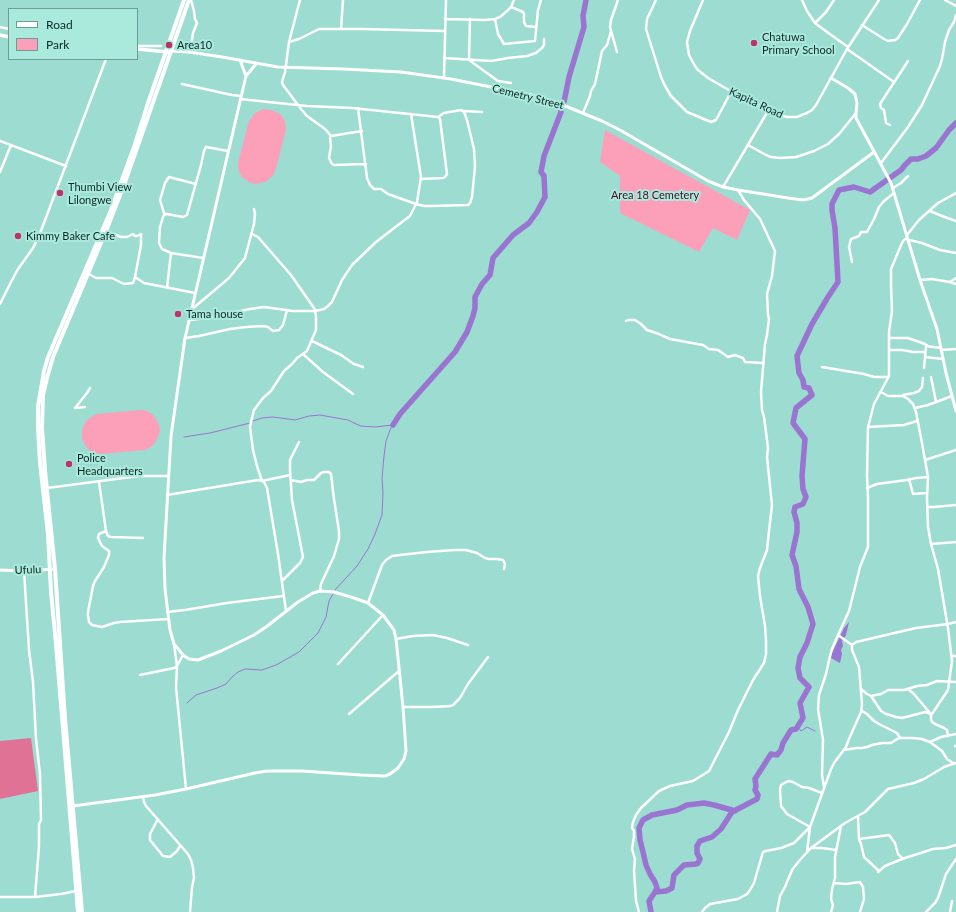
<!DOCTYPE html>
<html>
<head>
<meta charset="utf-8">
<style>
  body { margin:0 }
  #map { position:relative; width:956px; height:912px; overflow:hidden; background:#9ddcd0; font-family:Lato,sans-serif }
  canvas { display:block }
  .legend { position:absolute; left:8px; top:8px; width:130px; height:52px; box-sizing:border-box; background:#aaeadd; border:1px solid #6c9c93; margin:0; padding:5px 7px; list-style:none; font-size:12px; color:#0e2824 }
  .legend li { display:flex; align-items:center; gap:8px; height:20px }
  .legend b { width:20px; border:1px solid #6c9c93 }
</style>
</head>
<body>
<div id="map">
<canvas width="956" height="912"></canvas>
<ul class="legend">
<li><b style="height:5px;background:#fff"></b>Road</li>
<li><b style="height:11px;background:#fca0ba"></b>Park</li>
</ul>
</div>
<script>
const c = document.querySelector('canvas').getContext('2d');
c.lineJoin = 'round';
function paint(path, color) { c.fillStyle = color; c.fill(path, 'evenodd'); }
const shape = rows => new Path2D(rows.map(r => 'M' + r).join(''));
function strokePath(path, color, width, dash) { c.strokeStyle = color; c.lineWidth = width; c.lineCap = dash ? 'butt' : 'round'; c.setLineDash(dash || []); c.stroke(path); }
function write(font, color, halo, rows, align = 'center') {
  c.font = font + ' Lato,sans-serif'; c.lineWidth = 4; c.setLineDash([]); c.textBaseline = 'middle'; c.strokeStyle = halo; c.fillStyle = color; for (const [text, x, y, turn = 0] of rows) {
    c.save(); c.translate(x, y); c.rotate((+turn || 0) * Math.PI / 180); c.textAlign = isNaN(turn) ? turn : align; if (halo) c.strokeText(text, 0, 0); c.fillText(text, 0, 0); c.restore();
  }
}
paint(shape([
  [263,109,272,110,280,114,285,121,286,130,276,169,273,175,267,181,261,183,255,184,249,182,242,177,238,169,238,163,249,121,255,113],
  [605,130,750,210,737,240,713,228,699,252,620,213,620,176,600,162],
  [141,410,147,411,152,414,156,419,159,425,160,431,158,437,155,443,151,447,145,450,101,454,95,453,89,450,85,445,82,439,82,433,83,427,86,421,91,417,97,414]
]), '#fca0ba');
paint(shape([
  [31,738,38,791,0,799,0,741]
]), '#e07295');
paint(shape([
  [849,622,846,635,842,641,843,646,841,650,842,654,840,663,831,658,832,653,844,628]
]), '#9a74d1');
strokePath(shape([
  [253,421,262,418,273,417,295,420,309,416,320,415,348,420,354,423,361,426,375,427,393,425],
  [184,437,210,433,250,423],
  [335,590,357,566,368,549,375,534,382,515,383,493,382,478,384,456,386,441,392,425],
  [187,703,196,695,217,688,226,684,233,676,238,672,245,669,262,670,276,665,299,652,318,633,326,617,329,601,333,594],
  [798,727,801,731,807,727,815,731]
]), '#9a74d1', 1);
strokePath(shape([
  [564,102,569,77,584,27,583,16,586,0],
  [393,425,400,414,455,352,467,332,473,316,475,308,475,297,482,284,490,275,493,258,513,235,529,223,537,212,545,197,544,176,541,172,544,156,561,112,561,108],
  [655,892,657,888,655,882,650,874,646,865,643,852,640,840,639,828,643,820,652,815,677,810,687,805,704,803,714,805,735,811],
  [651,912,649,901,655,892,666,891,672,888,674,875,684,865,696,864,698,863,700,859,697,853,697,846,700,841,712,837,721,829,732,812,757,799,758,795,755,790,756,786,755,779,771,754,777,755,781,750,783,743,791,730,796,729,803,718,800,703,809,687,800,678,798,668,800,657,807,643,813,624,808,607,799,589,796,566,792,555,797,532,797,523,794,512,795,507,803,504,806,497,803,489,802,476,805,439,793,423,796,408,807,399,812,395,809,388,804,387,803,380,799,373,797,356,812,324,828,297,838,282,835,228,832,210,832,204,839,190,854,187,870,192,901,170,905,165,911,159,918,159,926,156,936,148,949,130,956,123]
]), '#9a74d1', 5.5);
strokePath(shape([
  [300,0,289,42,285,72,282,82,283,85,301,109,307,116,325,129,331,136,362,131],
  [656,0,647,19,646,29,661,77,664,84,671,96,687,112,711,122,716,120,731,92],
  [703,0,690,31,687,42,689,55,695,66,698,70,708,78,734,93,779,115,787,117,797,117,807,113,812,110,816,105,847,49,879,0],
  [802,0,807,11,815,23,827,32,848,47],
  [945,0,956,6],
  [511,7,523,12,524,14,524,22,526,26,536,27],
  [445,19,485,20,495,19,500,17,507,11,511,7,514,0],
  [470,19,469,60,498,81,511,83],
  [495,19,498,34,504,44,535,41,538,10,541,0],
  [815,23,826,12,834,0],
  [862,25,884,39,888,41,895,40,898,38,907,24,920,0],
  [0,27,9,29],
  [341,29,343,0],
  [289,42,299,39,319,29,361,29,445,31],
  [137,46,161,46],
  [847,49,894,82],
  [189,52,191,46,193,33,197,23,195,19,194,11,191,0],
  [617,52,610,27,611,20,618,0],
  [444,58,491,61,508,58,527,56,536,53,542,48,544,45,544,39],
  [444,78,446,0],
  [182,84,232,95,241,96],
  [240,99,307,106,352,108,438,117,440,119,447,174,445,177,443,178,421,179],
  [358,108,367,178,370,185,374,189,381,189,388,194,416,204,424,206,431,206,468,205,470,203,472,197,475,167,474,149,467,120,464,112,461,110,444,113,438,117],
  [463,111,482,112],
  [583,113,590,96,591,91,595,84,602,51,607,45,611,31],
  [890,125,886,123,884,110,881,108,880,104,908,61],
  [331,136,330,138,331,146,329,158,332,164,334,165,366,164],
  [0,141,66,166],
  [748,145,766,155,771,157,780,158,796,157,814,151,828,144,839,134,856,113],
  [881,163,908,127,922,105,940,66,942,59,945,42,949,30,954,22,956,15],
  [0,172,11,145],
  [723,187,768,111],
  [893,188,901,183,908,176],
  [930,211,942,216,956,221],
  [166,214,164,213,160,200,165,183,169,177,196,184],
  [106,231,121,237,127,237,133,234,135,236,137,236,141,234,141,245,135,277,144,283,195,293],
  [252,234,258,237,291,275,316,311],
  [907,235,919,220,938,203,956,193],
  [909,240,922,243,940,250,956,253],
  [203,258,171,253,162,249,159,243,160,227,163,217,164,215,167,214,183,217,187,215,201,165,204,151,206,147,228,151],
  [852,262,849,247,851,239,859,236,861,232,867,232,874,219,879,207,884,201,894,193],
  [89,274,96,278,112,278,124,284,133,283,135,277],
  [920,280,932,279,950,282,956,278],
  [950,282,956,284],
  [167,288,171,253],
  [0,304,11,282,18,269,33,248,39,236,106,59],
  [191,310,229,278,245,258,254,224,255,214,254,209],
  [189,320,208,318,250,309,264,307,293,311,315,311,324,309,328,306,332,302,342,280,352,265,376,242,402,222,410,216,417,202,421,177,411,114],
  [626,321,628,320,635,320,641,324,647,330,659,334,663,336,670,339,703,345,709,349,718,350,728,357,735,355,743,358,745,362,763,363],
  [185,338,199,336,230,329,246,327,263,326,268,327,273,331,279,330,283,325,287,310],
  [889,338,908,338,925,344,928,346],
  [312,341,341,355,354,364,363,367],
  [889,350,902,350,913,352,925,352],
  [942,350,956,349],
  [303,354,323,372,353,394],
  [925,357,943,359],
  [822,367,864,374,874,377,888,377],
  [924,368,926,346,941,348],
  [931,377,936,402],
  [881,392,888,396,903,396,908,399,913,404,916,412,922,443,928,477,927,498,928,527,931,544,938,569,948,628,952,661,948,690,934,711,931,715,931,719,932,722,935,724,944,728,947,730,948,736],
  [903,395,914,393,919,391,922,387,923,378],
  [85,407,75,408,87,393,90,388],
  [915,408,928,405,952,396],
  [868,427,904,425,917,421],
  [925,460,956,450],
  [290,475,262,481,257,466,253,450,250,427,251,422,254,410,263,398,271,391,284,371,292,364,297,358,307,351,316,330,316,316,315,311],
  [909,479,913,494,927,493],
  [291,480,301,482,307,480,314,480,321,473,324,472,329,472,331,474,334,499,339,531,339,539,334,556,321,584,320,591],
  [99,482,106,531,108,536,111,537,143,538],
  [47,488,139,476,168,476],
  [867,488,877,484,907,480,916,478,928,477],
  [167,495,258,480,262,481,264,482,267,488,278,554,286,611],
  [928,507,934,507,956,505],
  [106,531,99,534,98,538,102,546,109,551,109,555,104,567,95,581,93,586,88,612,88,616,89,622,92,625,102,627,114,623,120,622,168,619],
  [931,544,956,542],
  [24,571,29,650,33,682,36,739,40,774,41,820,39,824,39,846,35,897],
  [282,581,300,563,303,557,292,500,290,470,290,460,299,442],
  [368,603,382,565,386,560,392,556,400,555,427,552,454,550,466,550,477,553,485,558,489,559,497,559,503,560,505,564,504,569],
  [167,612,185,610,227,603,283,596],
  [838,635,852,645],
  [396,639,413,636,433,635,447,638,468,645],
  [174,644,177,666,176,687,186,789],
  [952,656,956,656],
  [338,664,383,615],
  [140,675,174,668,177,666,183,655],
  [861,689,867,694,871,696,881,694,888,690,904,690,917,686,927,685,937,681,956,682],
  [908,689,914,694,930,713],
  [871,696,881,711,886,714,896,717,902,718,925,712,929,713,931,715],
  [403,707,433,707,451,706,453,705,460,698,468,684,488,657],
  [862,711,867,714,874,721,879,724,897,733,900,738],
  [349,714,399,671],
  [930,742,941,737,956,734],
  [955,746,956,746],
  [844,750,856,748,862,748,867,747,872,745,882,743,891,743,897,739,900,738,913,738,922,739,930,742,942,751,947,759,953,763],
  [824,787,822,775,823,740,818,709,819,695,826,674,830,656,832,649,838,635,849,611,860,567,868,547,868,497,867,476,868,427,874,404,889,376,889,332,892,311,891,286,891,269,902,243,904,240,907,238],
  [143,797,144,802,146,806,188,854,191,860,193,868,194,878,192,887,190,912],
  [858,816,859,839,861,844,864,857,879,871],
  [158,819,150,834,150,840,163,856,170,857,177,851,180,846],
  [859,839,889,835,895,843,898,854,902,858],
  [811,848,822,848,836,850],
  [807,852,810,827,831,769,834,763,846,747,849,739,861,712,862,704,859,667,852,650,852,645,856,642,916,628,948,624,956,622],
  [878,872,885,866,902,859,933,849,946,848,956,845],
  [834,883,846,884,860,882,863,887,864,899,860,912],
  [0,897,35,897,61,894,76,891],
  [639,912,636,901,634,871,635,859,632,849,634,837,634,831,632,828,633,822,636,815,641,808,659,791,670,786,693,781,709,771,729,732,738,710,753,680,764,663,766,654,766,640,765,626,760,596,758,576,760,568,767,550,769,531,772,505,767,457,768,448,764,417,762,410,761,392,765,344,767,335,769,319,768,315,767,294,772,276,775,251,760,219,744,200,738,190],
  [702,912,705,908,710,904,738,899,747,894,750,890,754,883,763,852,766,851,781,848,794,843,810,827,787,814,781,806,780,790,781,785,786,782,789,781,793,782,802,787,809,788,822,793],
  [777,912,780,896,785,887,792,870,799,861,811,848,845,823,865,812,888,789,914,783,924,779,944,767,956,763],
  [831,912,833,905,831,899,832,889,835,878,835,857,841,826],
  [926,912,935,903,938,898,946,874,956,859],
  [950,912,952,901]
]), '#fff', 2.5);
strokePath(shape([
  [171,51,189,52,222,57,278,67,343,69,401,72,451,79,531,95,558,103,602,121,620,130,708,181,723,187,738,190,788,198,803,200,812,198,874,152],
  [240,60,246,76],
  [831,78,848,88,855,94,857,103,856,113,856,118,891,183,920,280,937,329,946,373,956,411],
  [0,570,24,571,55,569],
  [73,806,155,795,186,789,255,773,267,771,302,771,361,775,385,776,390,774,398,768,404,759,406,751,403,707,397,648,396,639,394,630,383,615,368,603,354,598,334,592,320,591,313,593,298,602,266,627,254,635,221,651,198,660,189,659,183,655,174,644,170,630,165,589,164,558,171,436,185,338,246,76,256,64]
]), '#fff', 3);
strokePath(shape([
  [0,35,9,37],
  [137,49,168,52]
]), '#fff', 3.5);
strokePath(shape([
  [78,912,74,862,56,644,51,592,48,534,40,463,38,428,38,406,44,371,48,357,111,210,134,147,148,103,184,0],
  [82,912,65,719,55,569,45,471,42,427,43,395,47,378,53,357,106,231,124,185,189,0]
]), '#fff', 4);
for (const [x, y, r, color] of [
  [754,43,4,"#bd3269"],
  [169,45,4,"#bd3269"],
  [60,193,4,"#bd3269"],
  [18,236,4,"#bd3269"],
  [178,314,4,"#bd3269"],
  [69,464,4,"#bd3269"]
]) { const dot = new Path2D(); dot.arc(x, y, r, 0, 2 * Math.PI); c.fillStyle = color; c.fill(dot); strokePath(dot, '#aaeadd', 1.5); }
write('11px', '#0e2824', '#aaeadd', [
  ["Chatuwa",762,37],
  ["Primary School",762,50],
  ["Area10",177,45],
  ["Thumbi View",68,187],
  ["Lilongwe",68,200],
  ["Kimmy Baker Cafe",26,236],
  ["Tama house",186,314],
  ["Police",77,458],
  ["Headquarters",77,471]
], 'left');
write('11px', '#0e2824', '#aaeadd', [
  ["Cemetry Street",528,97,14],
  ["Kapita Road",756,103,25],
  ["Ufulu",28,570,-2]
]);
write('11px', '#4e0826', '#aaeadd', [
  ["Area 18 Cemetery",655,195]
]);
</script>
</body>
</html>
